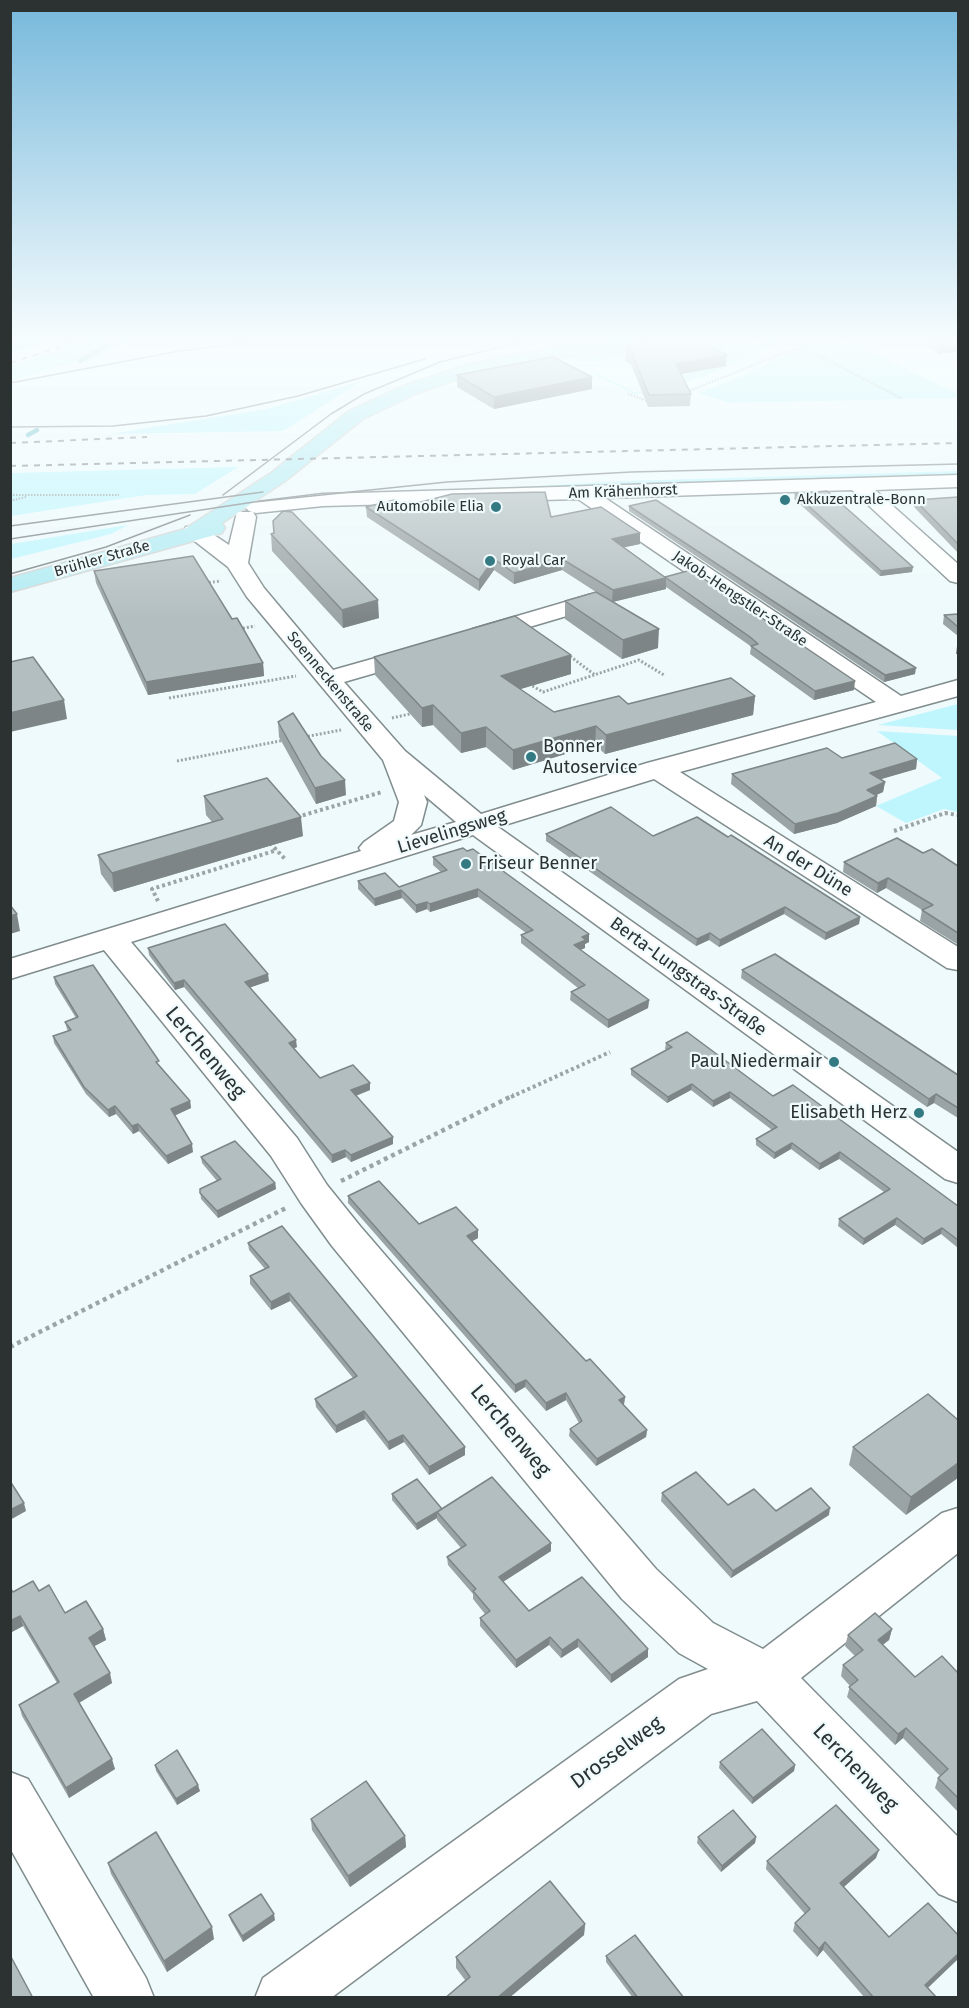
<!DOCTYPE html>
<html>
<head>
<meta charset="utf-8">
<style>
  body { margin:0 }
  #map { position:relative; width:969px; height:2008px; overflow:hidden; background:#eefafc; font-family:"Fira Sans",sans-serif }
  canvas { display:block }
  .frame { position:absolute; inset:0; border:12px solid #2c3131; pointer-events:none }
</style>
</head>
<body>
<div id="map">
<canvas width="969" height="2008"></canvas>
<div class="frame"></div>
</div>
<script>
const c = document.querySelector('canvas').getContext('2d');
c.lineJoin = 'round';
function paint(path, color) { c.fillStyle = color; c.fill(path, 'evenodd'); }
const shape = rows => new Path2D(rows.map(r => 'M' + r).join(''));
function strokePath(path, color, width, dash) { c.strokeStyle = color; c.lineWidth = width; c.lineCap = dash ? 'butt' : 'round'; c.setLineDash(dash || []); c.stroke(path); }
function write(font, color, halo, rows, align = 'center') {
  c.font = font + ' "Fira Sans",sans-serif'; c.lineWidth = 4.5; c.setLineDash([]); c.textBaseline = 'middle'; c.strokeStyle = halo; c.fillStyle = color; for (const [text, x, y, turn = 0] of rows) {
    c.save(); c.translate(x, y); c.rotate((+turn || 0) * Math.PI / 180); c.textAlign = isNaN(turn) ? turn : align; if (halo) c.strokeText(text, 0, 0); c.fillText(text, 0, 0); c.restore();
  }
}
paint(shape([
  [11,339,58,339,11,354],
  [96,339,156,339,114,347,88,362,77,361,11,381,11,365],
  [782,341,704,377,635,395,593,374,596,373,636,392,644,391,659,378,725,366,655,351,595,361,578,361,571,357,610,351],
  [852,342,958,394,958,398,729,403,699,393,749,373,804,345],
  [362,381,283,431,110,434,267,409],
  [238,467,195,494,146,495,11,516,11,473],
  [958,471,958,479,461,490,628,481],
  [128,525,111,534,11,559,11,544],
  [958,704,958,730,878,725],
  [877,731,958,736,958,812,944,809,906,823,876,806,942,778]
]), '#bff6fd');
strokePath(shape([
  [10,349,24,345],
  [80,361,118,339],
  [28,435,37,430]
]), '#6cbdc8', 4.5);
const minor = shape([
  [958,475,958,487,875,490,958,564,958,583,950,581,852,490,605,498,901,696,958,680,958,696,680,772,958,947,958,970,947,968,654,779,498,827,958,1152,958,1183,945,1179,473,835,131,942,297,1138,327,1185,360,1226,656,1569,713,1623,763,1649,942,1513,958,1508,958,1553,801,1678,958,1837,958,1902,939,1894,757,1701,711,1714,331,1998,255,1998,263,1978,679,1679,708,1669,679,1653,622,1599,332,1246,301,1203,271,1156,104,950,10,979,10,959,361,851,359,848,364,842,394,821,399,802,383,760,247,597,228,567,183,532,186,527,202,527,229,545,237,512,253,512,256,517,248,563,264,588,333,670,418,646,427,648,430,653,427,658,344,682,405,751,481,814,647,763,876,702,578,499,323,506,256,513,249,511,245,507,249,503,323,494,958,475],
  [424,795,456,822,411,835,421,825,427,802,424,795],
  [589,595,597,597,601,602,597,607,482,641,473,639,470,634,473,629,589,595],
  [10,1772,28,1779,146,1978,154,1998,94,1998,10,1848,10,1772]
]);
const major = shape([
  [646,339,713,339,705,344,545,359,480,372,415,394,363,419,285,481,222,523,225,528,222,533,10,592,10,578,185,529,271,473,349,411,403,386,470,364,545,349,646,339]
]);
strokePath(minor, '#818c8d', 3);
strokePath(major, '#d5d6d6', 3);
strokePath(shape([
  [684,393,791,350,804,348,903,399],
  [628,394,648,401],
  [10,495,119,495],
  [10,501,26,497]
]), '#9ca5a6', 2, [1.5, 1.5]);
strokePath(shape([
  [205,583,221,581],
  [239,629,255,626],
  [567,654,595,675],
  [529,684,543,692,639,660,664,675],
  [169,698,296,676],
  [392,718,414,713],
  [304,737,341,730],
  [177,761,285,740]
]), '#9ca5a6', 3, [2, 2]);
strokePath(shape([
  [297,817,382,792],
  [894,831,945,813,958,815],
  [270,843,285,859],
  [158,901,152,889,277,850],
  [511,1097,610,1052]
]), '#9ca5a6', 4, [3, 3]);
strokePath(shape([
  [341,1181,514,1095],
  [10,1347,288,1207]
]), '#9ca5a6', 4.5, [4, 4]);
paint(minor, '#fff');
paint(major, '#b2ecf3');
strokePath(shape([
  [10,383,179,351,279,339],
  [10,427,113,426,206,416,298,396,425,359],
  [223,495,331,414,364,394,440,362,534,339],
  [10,526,263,492],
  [10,539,254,502,447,482,631,472,958,464],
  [10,574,106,547,190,515]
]), '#7e8586', 1.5);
strokePath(shape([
  [10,363,85,339],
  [10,443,147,437],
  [10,466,958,443]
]), '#7e8586', 2, [6, 6]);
paint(shape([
  [916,339,958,339,939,354],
  [627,345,726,366,681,374,691,394,690,406,648,407,631,364,625,361,626,350,627,350],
  [457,375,592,389,494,409,457,387],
  [795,494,912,572,880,576,794,499],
  [958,497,958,553,914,507,915,500],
  [405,506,551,517,640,544,624,547,665,577,854,690,814,700,750,654,751,647,749,645,666,587,666,589,613,602,658,648,622,659,565,619,565,601,596,592,562,570,514,584,494,570,479,591,367,517,366,507],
  [629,506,915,674,884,682,629,511],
  [274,533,379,618,343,628,272,551,271,534],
  [94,571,232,619,263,663,264,676,148,695,96,583],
  [958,614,958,636,943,624,944,615],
  [571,655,571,674,520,689,554,712,628,704,755,696,753,715,605,754,595,745,513,770,486,747,461,753,433,725,422,727,375,675,374,657],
  [278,722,346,795,316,804,279,737],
  [842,758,917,759,916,769,880,779,885,782,883,792,876,795,877,796,876,806,837,823,794,834,731,784,732,774],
  [204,796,303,836,114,892,101,874,98,855,212,822,206,815],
  [546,834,653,836,860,917,859,924,825,940,784,914,719,947,709,940,696,946,546,841],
  [467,851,589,934,589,942,585,944,585,948,580,950,649,1000,648,1008,608,1028,570,1000,571,992,578,988,521,943,521,935,526,933,478,897,430,912,427,909,416,913,402,898,375,906,358,889,358,881,399,887,441,872,433,865,433,857],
  [923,853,958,866,958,943,957,944,920,921,922,910,886,888,877,893,843,872,844,862],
  [148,948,269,981,250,987,297,1047,294,1048,320,1078,370,1090,356,1096,393,1144,351,1162,346,1157,332,1163,184,987,175,990,149,955],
  [742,970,958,1075,958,1118,934,1103,927,1107,741,978],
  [54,977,160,1066,190,1101,191,1108,174,1115,193,1152,168,1164,139,1131,133,1134,116,1114,109,1117,86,1094,54,1043,53,1036,68,1031,67,1029,65,1022,76,1018,55,984],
  [666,1043,773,1096,958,1206,958,1248,941,1234,922,1245,895,1225,863,1245,838,1226,839,1219,884,1192,839,1159,819,1170,791,1149,774,1159,756,1145,756,1139,772,1130,730,1098,713,1107,691,1090,667,1103,631,1075,631,1069,667,1050,665,1049],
  [201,1157,275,1183,276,1189,218,1218,201,1199,200,1189,217,1181,202,1163],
  [348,1196,419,1224,478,1238,472,1241,586,1361,625,1397,624,1404,623,1405,647,1430,646,1437,596,1466,569,1436,570,1429,579,1423,566,1400,546,1411,525,1387,515,1393,348,1203],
  [248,1243,465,1447,465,1455,429,1475,404,1442,389,1450,365,1419,336,1433,316,1407,315,1399,353,1378,290,1301,271,1310,250,1284,250,1276,265,1269,249,1250],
  [958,1420,906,1515,849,1465,853,1447],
  [662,1493,728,1505,829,1515,731,1578,661,1501],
  [392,1494,442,1509,551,1551,503,1582,529,1611,648,1649,648,1657,611,1683,578,1647,561,1658,549,1645,516,1668,480,1626,480,1618,485,1614,473,1599,473,1594,448,1565,447,1557,461,1548,437,1520,437,1518,417,1530,392,1500],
  [10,1588,13,1592,39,1591,65,1613,103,1629,106,1640,94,1646,112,1683,79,1703,115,1769,69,1798,22,1716,19,1705,57,1683,23,1626,10,1633],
  [892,1629,889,1640,883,1645,915,1677,958,1673,958,1812,935,1788,938,1778,940,1776,903,1738,895,1745,847,1697,850,1686,841,1676,843,1665,855,1656,845,1646,848,1635],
  [720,1762,795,1765,794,1771,752,1804,719,1768],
  [155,1765,200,1791,177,1805,156,1771],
  [311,1819,405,1836,406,1847,350,1887,312,1830],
  [698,1837,756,1837,755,1843,721,1872,697,1843],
  [876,1858,844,1887,889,1937,958,1935,958,1959,928,1988,937,1998,865,1998,823,1950,817,1957,793,1931,795,1923,805,1914,766,1869,767,1861],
  [108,1863,214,1939,167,1972,111,1874],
  [229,1915,275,1920,243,1942,231,1921],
  [585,1924,584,1935,509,1998,445,1998,465,1980,456,1968,456,1957],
  [606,1956,684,1998,633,1998,606,1962]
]), '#9aa3a5');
paint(shape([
  [958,341,958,352,939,354,940,343],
  [727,355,726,366,675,375,676,364],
  [592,377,592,389,494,409,494,397],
  [640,533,640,544,612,550,612,539],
  [494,559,494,570,479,591,479,580],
  [562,559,562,570,514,584,514,573],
  [913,567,912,572,880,576,881,571],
  [666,578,666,589,612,602,613,590],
  [378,600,379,618,343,628,342,610],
  [659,629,658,648,622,659,623,640],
  [958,645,958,654,956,654,957,646],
  [571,655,571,674,501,695,501,676],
  [263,663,264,676,148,695,146,682],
  [916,668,915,674,884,682,885,675],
  [855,681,854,690,814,700,815,691],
  [755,696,753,715,605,754,606,735],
  [64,700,67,719,10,732,10,713],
  [433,705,433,725,422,727,422,708],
  [596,726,595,745,513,770,513,750],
  [486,727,486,747,461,753,461,733],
  [917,759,916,769,868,783,870,773],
  [345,780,346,795,316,804,315,788],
  [885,782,883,792,865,800,867,790],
  [877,796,876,806,837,823,794,834,795,824],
  [301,817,303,836,114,892,112,873],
  [888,878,886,888,877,893,878,883],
  [478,889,478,897,430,912,430,904],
  [401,890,402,898,375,906,374,899],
  [427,902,427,909,416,913,416,905],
  [785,907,784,914,719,947,720,940],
  [17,914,20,931,10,934,10,916],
  [860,917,859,924,825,940,826,933],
  [710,933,709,940,696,946,697,939],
  [589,934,589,942,585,944,585,948,573,953,574,945,582,937],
  [268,974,269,981,246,989,245,982],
  [184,980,184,987,175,990,174,983],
  [649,1000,648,1008,608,1028,608,1020],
  [296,1040,297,1047,290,1050,289,1043],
  [370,1083,370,1090,352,1097,351,1090],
  [692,1084,691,1090,667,1103,668,1097],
  [730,1092,730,1098,713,1107,713,1101],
  [936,1094,934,1103,927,1107,929,1099],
  [190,1101,191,1108,172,1117,171,1109],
  [115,1106,116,1114,109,1117,108,1110],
  [138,1124,139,1131,133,1134,132,1126],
  [393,1137,393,1144,351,1162,351,1155],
  [792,1143,791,1149,774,1159,775,1153],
  [192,1144,193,1152,168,1164,166,1156],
  [345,1150,346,1157,332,1163,332,1155],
  [840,1152,839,1159,819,1170,820,1164],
  [275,1183,276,1189,218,1218,217,1211],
  [897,1218,895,1225,863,1245,864,1239],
  [942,1228,941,1234,922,1245,924,1239],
  [478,1230,478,1238,467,1244,467,1236],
  [289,1293,290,1301,271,1310,271,1302],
  [526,1380,525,1387,515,1393,515,1385],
  [566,1393,566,1400,546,1411,546,1403],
  [625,1397,624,1404,618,1408,619,1400],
  [364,1411,365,1419,336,1433,336,1426],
  [647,1430,646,1437,596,1466,597,1459],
  [403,1435,404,1442,389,1450,388,1442],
  [465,1447,465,1455,429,1475,429,1467],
  [958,1463,958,1478,906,1515,911,1497],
  [24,1503,26,1511,10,1520,10,1510],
  [830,1508,829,1515,731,1578,733,1571],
  [437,1512,437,1518,417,1530,416,1524],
  [551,1543,551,1551,498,1585,499,1577],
  [20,1616,23,1626,10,1633,10,1621],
  [103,1629,106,1640,91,1648,89,1638],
  [892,1629,889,1640,875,1650,878,1640],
  [550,1637,549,1645,516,1668,516,1660],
  [578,1639,578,1647,561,1658,562,1650],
  [648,1649,648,1657,611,1683,611,1675],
  [110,1673,112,1683,77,1704,74,1694],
  [906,1728,903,1738,895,1745,898,1734],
  [112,1759,115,1769,69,1798,66,1788],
  [795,1765,794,1771,752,1804,753,1798],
  [198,1785,200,1791,177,1805,176,1799],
  [405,1836,406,1847,350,1887,348,1876],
  [756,1837,755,1843,721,1872,722,1866],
  [879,1850,876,1858,838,1892,840,1883],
  [274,1914,275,1920,243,1942,242,1936],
  [585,1924,584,1935,509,1998,497,1998],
  [212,1927,214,1939,167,1972,164,1961],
  [825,1942,823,1950,817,1957,819,1949],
  [958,1954,958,1959,922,1993,925,1985]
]), '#7d8586');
const building = shape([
  [672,339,697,339,727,355,676,364,691,394,649,395,632,353,626,350,634,349,627,345,672,339],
  [934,339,958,339,958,341,940,343,934,339],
  [553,357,592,377,494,397,457,375,553,357],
  [827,491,913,567,881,571,795,494,827,491],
  [545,492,551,517,601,507,640,533,612,539,666,578,613,590,562,559,514,573,494,559,479,580,366,507,394,500,405,506,452,494,545,492],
  [958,497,958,544,915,500,958,497],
  [656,500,916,668,885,675,629,506,656,500],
  [283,511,292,512,378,600,342,610,271,534,274,533,273,521,283,511],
  [193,556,232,619,237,618,263,663,146,682,94,571,193,556],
  [691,570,855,681,815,691,751,646,758,644,750,637,665,577,691,570],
  [596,592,659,629,623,640,565,601,596,592],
  [958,614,958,627,944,615,958,614],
  [515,616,571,655,501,676,554,712,619,696,628,704,731,678,755,696,606,735,596,726,513,750,486,727,461,733,433,705,422,708,374,657,515,616],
  [33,657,64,700,10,713,10,662,33,657],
  [293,713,321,756,345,780,315,788,278,722,293,713],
  [895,743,917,759,870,773,885,782,867,790,877,796,838,813,795,824,732,774,827,748,842,758,895,743],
  [267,778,301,817,112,873,98,855,223,819,204,796,267,778],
  [611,807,653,836,697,817,728,837,731,835,860,917,826,933,785,907,720,940,710,933,697,939,546,834,611,807],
  [897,838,923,853,932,849,958,866,958,933,922,910,933,905,888,878,878,883,844,862,897,838],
  [463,848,467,851,473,849,589,934,582,937,586,940,574,945,649,1000,608,1020,571,992,585,985,521,935,533,930,478,889,430,904,427,902,416,905,401,890,374,899,358,881,385,873,399,887,447,870,433,857,463,848],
  [10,905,17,914,10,916,10,905],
  [225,924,268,974,245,982,296,1040,289,1043,320,1078,353,1065,370,1083,351,1090,393,1137,351,1155,345,1150,332,1155,184,980,174,983,148,948,225,924],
  [775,954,958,1075,958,1108,936,1094,929,1099,742,970,775,954],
  [93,965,159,1061,156,1062,190,1101,171,1109,192,1144,166,1156,138,1124,132,1126,115,1106,108,1110,84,1087,53,1036,71,1030,65,1022,78,1017,54,977,93,965],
  [687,1032,773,1096,793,1085,958,1206,958,1240,942,1228,924,1239,897,1218,864,1239,839,1219,890,1189,840,1152,820,1164,792,1143,775,1153,756,1139,777,1127,730,1092,713,1101,692,1084,668,1097,631,1069,672,1047,666,1043,687,1032],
  [235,1141,275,1183,217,1211,200,1193,200,1189,221,1179,201,1157,235,1141],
  [379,1181,419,1224,456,1207,478,1230,467,1236,586,1361,590,1359,625,1397,619,1400,647,1430,597,1459,570,1429,582,1421,566,1393,546,1403,526,1380,515,1385,348,1196,379,1181],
  [282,1226,465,1447,429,1467,403,1435,388,1442,364,1411,336,1426,315,1399,357,1376,289,1293,271,1302,250,1276,269,1267,248,1243,282,1226],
  [928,1394,958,1420,958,1463,911,1497,853,1447,928,1394],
  [696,1472,728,1505,754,1489,776,1511,811,1488,830,1508,733,1571,662,1493,696,1472],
  [492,1477,551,1543,499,1577,529,1611,582,1577,648,1649,611,1675,578,1639,562,1650,550,1637,516,1660,480,1618,490,1611,473,1591,476,1589,447,1557,466,1545,437,1512,492,1477],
  [417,1479,442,1509,416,1524,392,1494,417,1479],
  [10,1481,24,1503,10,1510,10,1481],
  [33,1581,39,1591,49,1585,65,1613,86,1601,103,1629,89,1638,110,1673,74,1694,112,1759,66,1788,19,1705,59,1682,20,1616,10,1621,10,1588,13,1592,33,1581],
  [875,1613,892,1629,878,1640,915,1677,942,1656,958,1673,958,1798,938,1778,948,1769,906,1728,898,1734,849,1687,858,1680,843,1665,863,1650,848,1635,875,1613],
  [762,1729,795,1765,753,1798,720,1762,762,1729],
  [177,1750,198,1785,176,1799,155,1765,177,1750],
  [366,1781,405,1836,348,1876,311,1819,366,1781],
  [836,1805,879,1850,840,1883,889,1937,928,1903,958,1935,958,1954,925,1985,937,1998,874,1998,825,1942,819,1949,795,1923,810,1909,767,1861,836,1805],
  [733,1810,756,1837,722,1866,698,1837,733,1810],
  [156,1832,212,1927,164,1961,108,1863,156,1832],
  [550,1881,585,1924,497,1998,445,1998,470,1977,456,1957,550,1881],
  [261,1894,274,1914,242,1936,229,1915,261,1894],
  [635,1935,684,1998,638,1998,606,1956,635,1935],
  [10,1955,33,1998,10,1998,10,1955]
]);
paint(building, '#b3bec0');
strokePath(building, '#7d8586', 1.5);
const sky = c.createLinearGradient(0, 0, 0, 620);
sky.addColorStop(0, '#76b8db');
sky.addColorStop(0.55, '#f7fdfe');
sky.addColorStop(1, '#f7fdfe00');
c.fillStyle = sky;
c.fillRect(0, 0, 969, 620);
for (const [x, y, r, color] of [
  [785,500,6,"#337a83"],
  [496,507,6,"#337a83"],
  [490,561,6,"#337a83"],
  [531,757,6,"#337a83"],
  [466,864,6,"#337a83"],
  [834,1062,6,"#337a83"],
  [919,1113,6,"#337a83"]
]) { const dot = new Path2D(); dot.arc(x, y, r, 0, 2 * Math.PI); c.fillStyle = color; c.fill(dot); strokePath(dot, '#eefafc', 2); }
write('15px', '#2c3131', '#eefafc', [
  ["Am Krähenhorst",623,492,-2],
  ["Brühler Straße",102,559,-16],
  ["Jakob-Hengstler-Straße",740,599,34],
  ["Soenneckenstraße",330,682,50]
]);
write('15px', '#2c3131', '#eefafc', [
  ["Akkuzentrale-Bonn",797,500],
  ["Automobile Elia",484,507,"right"],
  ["Royal Car",502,561]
], 'left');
write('18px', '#2c3131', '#eefafc', [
  ["Bonner",543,747],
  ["Autoservice",543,768],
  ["Friseur Benner",478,864],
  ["Paul Niedermair",822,1062,"right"],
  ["Elisabeth Herz",907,1113,"right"]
], 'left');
write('18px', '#2c3131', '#eefafc', [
  ["Lievelingsweg",452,832,-17],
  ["An der Düne",808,866,32],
  ["Berta-Lungstras-Straße",688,977,36]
]);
write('21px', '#2c3131', '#eefafc', [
  ["Lerchenweg",205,1053,50],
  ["Lerchenweg",510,1431,50],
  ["Drosselweg",617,1753,-36],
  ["Lerchenweg",855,1768,46]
]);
</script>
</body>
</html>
